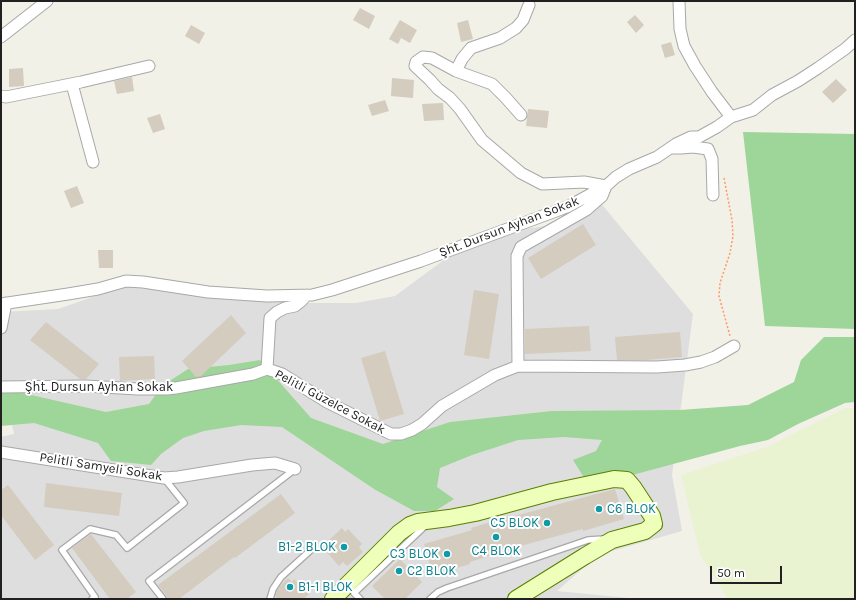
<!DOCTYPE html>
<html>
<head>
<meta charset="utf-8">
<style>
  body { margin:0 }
  #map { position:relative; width:856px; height:600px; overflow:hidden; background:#f2f1e7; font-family:Karla,sans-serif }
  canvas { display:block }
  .frame { position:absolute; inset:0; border:2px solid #212121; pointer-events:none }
  .scale { position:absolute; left:710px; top:566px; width:72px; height:18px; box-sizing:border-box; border:2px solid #212121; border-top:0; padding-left:5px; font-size:12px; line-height:14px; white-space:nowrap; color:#212121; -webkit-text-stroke:3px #fff; paint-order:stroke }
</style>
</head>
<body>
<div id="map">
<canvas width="856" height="600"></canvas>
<div class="frame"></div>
<div class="scale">50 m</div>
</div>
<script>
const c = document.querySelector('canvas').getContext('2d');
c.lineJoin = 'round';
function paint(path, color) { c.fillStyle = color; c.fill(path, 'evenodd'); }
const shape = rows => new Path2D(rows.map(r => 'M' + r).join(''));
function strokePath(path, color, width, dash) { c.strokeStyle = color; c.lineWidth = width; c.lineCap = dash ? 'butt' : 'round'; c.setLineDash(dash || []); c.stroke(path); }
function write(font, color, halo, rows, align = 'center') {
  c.font = font + ' Karla,sans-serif'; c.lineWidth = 4; c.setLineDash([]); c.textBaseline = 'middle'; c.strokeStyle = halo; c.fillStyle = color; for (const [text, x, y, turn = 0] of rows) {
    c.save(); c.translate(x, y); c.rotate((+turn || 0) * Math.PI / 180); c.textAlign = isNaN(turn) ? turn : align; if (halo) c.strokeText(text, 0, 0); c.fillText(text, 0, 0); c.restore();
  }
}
paint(shape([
  [599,201,693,314,672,475,682,531,598,555,557,591,639,599,1,599,1,437,14,434,1,374,1,312,58,309,124,286,166,286,231,298,298,303,356,303,395,296,452,254,530,228,556,225]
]), '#dfdede');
paint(shape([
  [845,408,855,408,855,599,728,599,700,554,681,475,767,447]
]), '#e9f2d1');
paint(shape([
  [743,132,855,134,855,329,765,326],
  [824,337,855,337,855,402,845,403,798,424,768,440,740,446,625,477,585,479,573,460,596,451,602,440,564,437,518,440,472,455,440,468,437,487,454,499,435,511,414,511,374,489,282,427,241,425,204,431,183,438,161,454,151,465,111,461,98,443,34,423,1,426,1,387,18,392,106,412,149,404,162,386,188,369,229,365,260,360,311,418,383,444,450,422,552,411,680,410,748,405,794,382,801,360]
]), '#9ed598');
paint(shape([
  [360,8,375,16,369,29,353,20],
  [635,15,644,25,636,33,627,22],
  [400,20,417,30,410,43,401,38,398,44,389,39],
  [468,20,473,39,461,42,457,23],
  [191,25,205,33,199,44,185,36],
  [671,42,675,55,665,58,661,45],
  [23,68,24,86,9,87,9,69],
  [132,77,134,91,117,94,114,81],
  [392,78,414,80,413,98,391,96],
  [836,79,847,90,833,103,822,92],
  [385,100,389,111,372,116,368,105],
  [443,103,444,120,424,121,422,104],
  [528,109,549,111,547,128,526,126],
  [160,114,165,129,153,133,147,118],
  [77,186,84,203,71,208,64,191],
  [583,224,596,245,541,279,528,258],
  [98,250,113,250,113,268,99,268],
  [474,290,499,294,489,359,464,355],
  [231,315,246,333,201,376,196,377,182,361],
  [46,322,99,364,86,379,80,379,30,340],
  [589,326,591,351,525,354,525,329],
  [680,332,682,357,646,360,617,360,615,337],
  [385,351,404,414,380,421,361,358],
  [154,356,155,379,120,381,119,357],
  [46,483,122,493,119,516,44,507],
  [8,485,54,545,35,560,1,515,1,490],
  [615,489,624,519,583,531,583,529,524,545,470,562,470,564,433,575,424,544,472,530,471,528,511,516,511,517],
  [281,494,295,513,235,558,234,557,179,599,169,599,158,585],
  [342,528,345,532,348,529,362,544,359,547,363,552,347,566,343,562,339,566,325,550,329,546,326,543],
  [91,534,136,592,127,599,110,599,72,548],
  [400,559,422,582,405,599,385,599,372,586],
  [288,578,292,582,294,579,309,594,303,599,278,599,275,596,277,591,281,585]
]), '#d3ccbf');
const lane = shape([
  [92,599,95,597,62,550,90,529,116,535,127,548,184,503,164,478],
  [163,599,149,581,295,469],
  [270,599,273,589,281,577,313,548],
  [360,599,354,593,426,525],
  [430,599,438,592,447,588,588,540,604,539]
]);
const street = shape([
  [679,1,680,29,684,46,695,66,712,92,731,117],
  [1,37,47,1],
  [456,71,462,59,471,48,500,38,516,28,523,20,529,5],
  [72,84,93,162],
  [1,96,6,97,81,82,149,66],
  [521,115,506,98,492,84,456,71,432,58,423,57,416,62,415,66,430,80,438,89,450,98,460,109,482,140,521,173,542,184,584,182,606,186,602,196,586,210,521,247,517,256,518,366,657,367,685,365,701,362,715,357,734,346],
  [673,148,681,148,693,147,708,149,712,159,713,195],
  [1,304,68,294,98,289,126,281,143,282,208,292,267,296,312,295,332,290,421,261,556,211,569,206,606,186,616,177,629,169,657,157,676,144,691,137,699,137,717,127,731,117,753,110,772,95,798,81,818,68,845,49,855,40],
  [1,328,6,303],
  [267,369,282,374,327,402,391,434,401,434,412,430,422,424,442,406,495,375,518,366],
  [267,369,270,318,277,312,285,308,295,306,300,302,307,295],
  [1,387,86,386,138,389,167,389,176,388,253,374,267,369],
  [1,452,164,478,178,477,252,465,275,463,295,469]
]);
const secondary = shape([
  [333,599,399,533,410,525,418,522,449,518,475,513,552,492,614,479,627,480,633,487,652,516,654,524,645,531,612,540,585,556,516,599]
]);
strokePath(lane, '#a8a8a8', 8);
strokePath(street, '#a8a8a8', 13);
strokePath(secondary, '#598000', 18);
strokePath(shape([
  [724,178,732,220,733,236,730,253,720,283,719,296,730,336]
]), '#ff986b', 1.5, [2, 2]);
strokePath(lane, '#fff', 5.5);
strokePath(street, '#fff', 11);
strokePath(secondary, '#edffb8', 16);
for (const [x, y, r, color] of [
  [599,509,4,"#0f9aa8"],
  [547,523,4,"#0f9aa8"],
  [496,537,4,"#0f9aa8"],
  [344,547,4,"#0f9aa8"],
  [447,554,4,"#0f9aa8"],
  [399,571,4,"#0f9aa8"],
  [290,587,4,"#0f9aa8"]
]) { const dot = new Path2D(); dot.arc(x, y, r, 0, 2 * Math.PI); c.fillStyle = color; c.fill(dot); strokePath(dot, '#fff', 1.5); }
write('13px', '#212121', '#fff', [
  ["Şht. Dursun Ayhan Sokak",509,227,-21],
  ["Şht. Dursun Ayhan Sokak",99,387],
  ["Pelitli Güzelce Sokak",330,402,28],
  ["Pelitli Samyeli Sokak",101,467,9]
]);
write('13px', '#0d838f', '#fff', [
  ["C6 BLOK",607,509],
  ["C5 BLOK",539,523,"right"],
  ["B1-2 BLOK",336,547,"right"],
  ["C4 BLOK",496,551,"center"],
  ["C3 BLOK",439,554,"right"],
  ["C2 BLOK",407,571],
  ["B1-1 BLOK",298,587]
], 'left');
</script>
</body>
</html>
